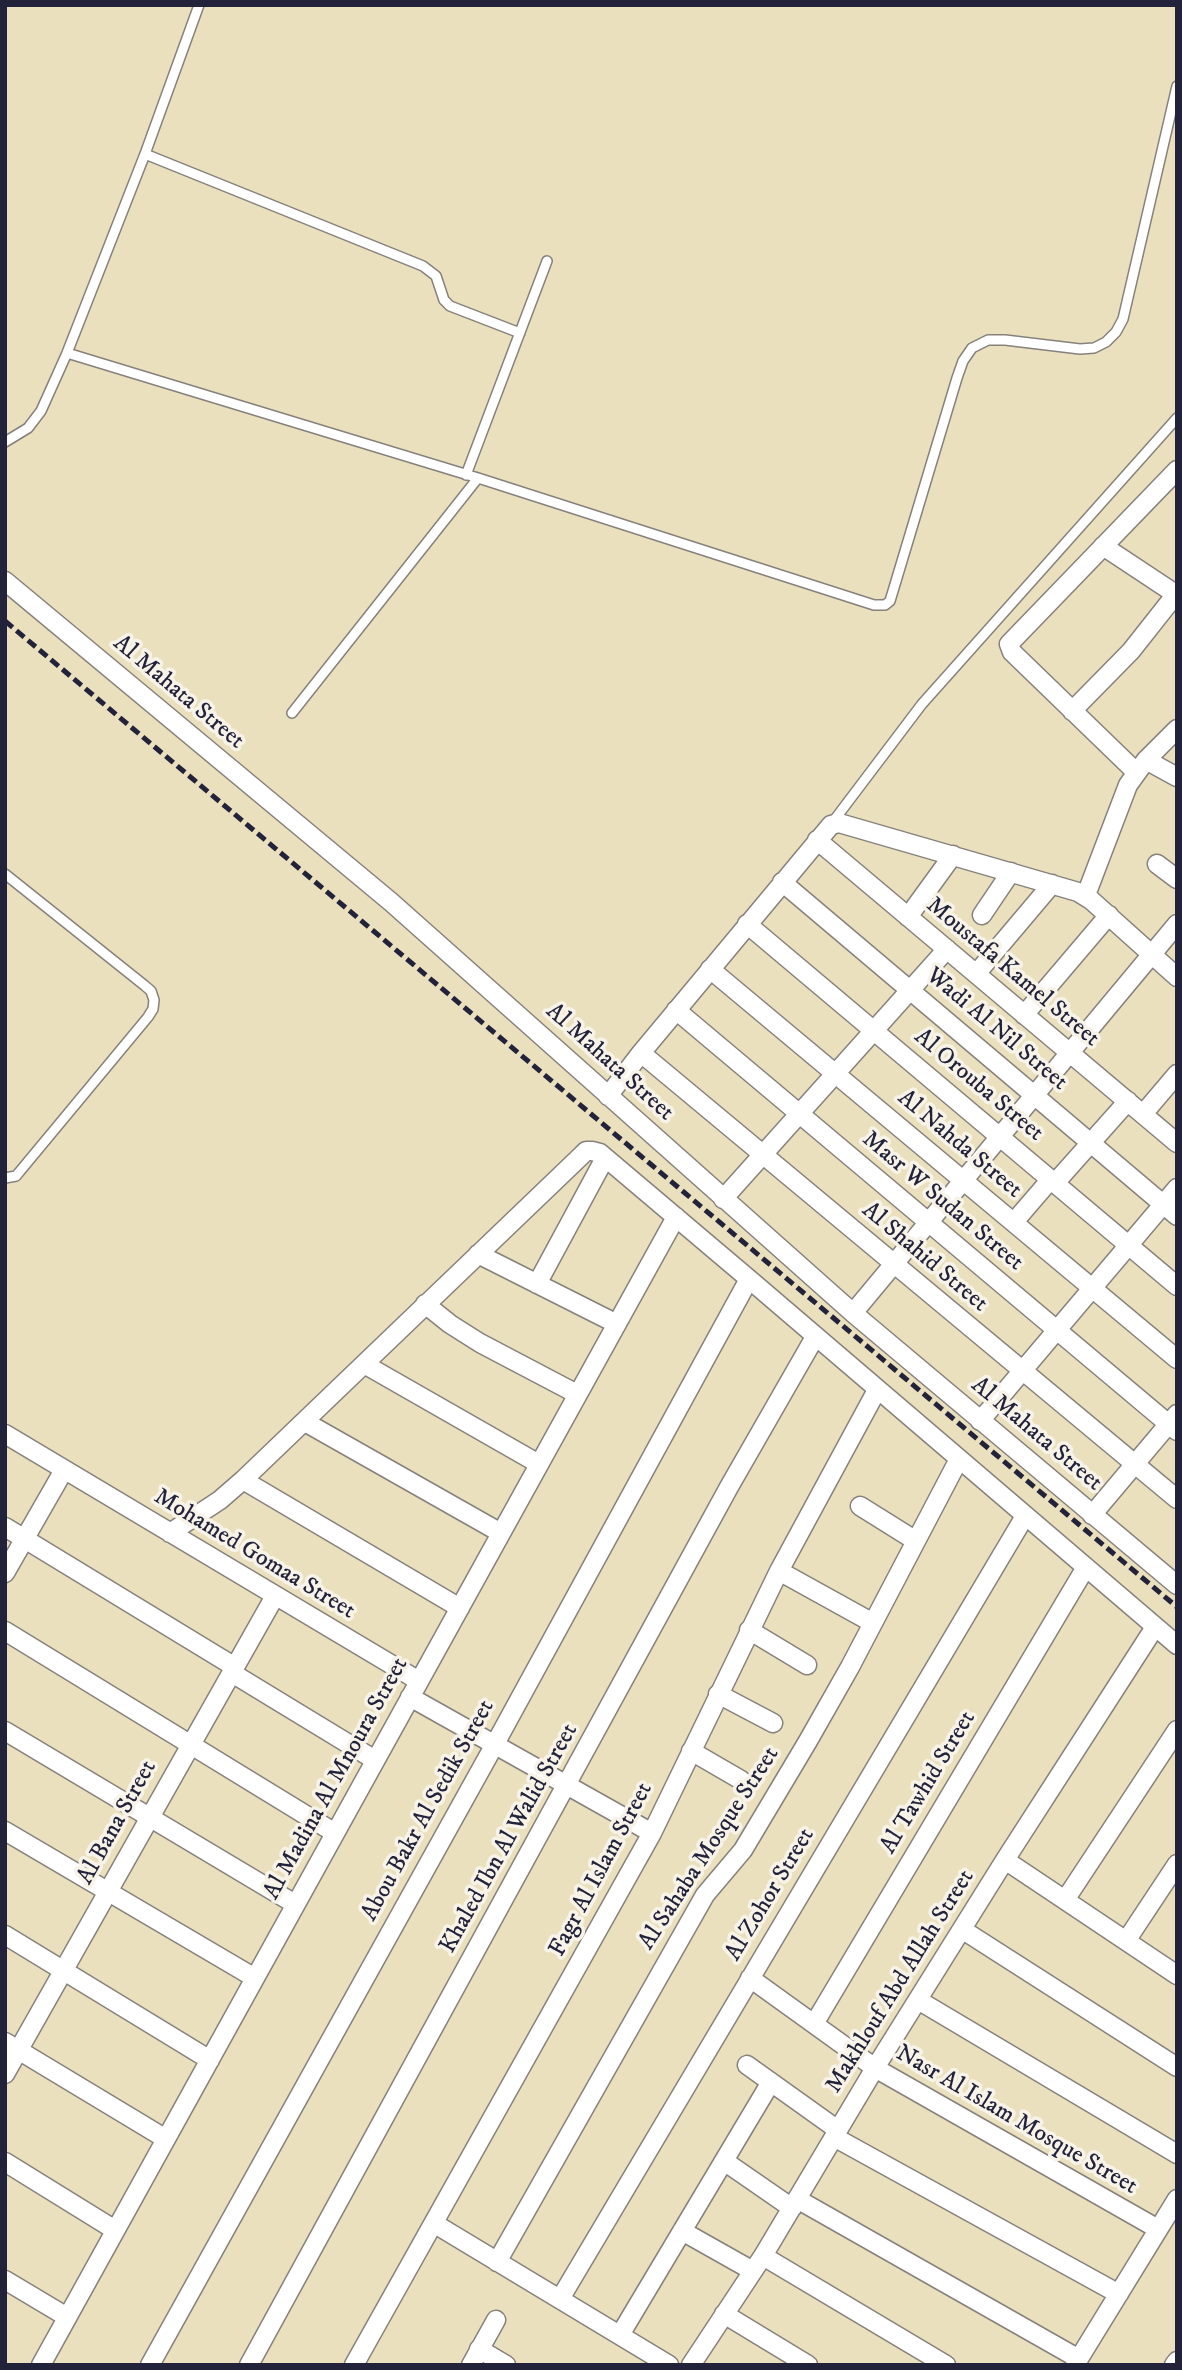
<!DOCTYPE html>
<html>
<head>
<meta charset="utf-8">
<style>
  body { margin:0 }
  #map { position:relative; width:1182px; height:2370px; overflow:hidden; background:#eae0be; font-family:"IM FELL DW Pica",serif }
  canvas { display:block }
  .frame { position:absolute; inset:0; border:7px solid #22223b; pointer-events:none }
</style>
</head>
<body>
<div id="map">
<canvas width="1182" height="2370"></canvas>
<div class="frame"></div>
</div>
<script>
const c = document.querySelector('canvas').getContext('2d');
c.lineJoin = 'round';
const shape = rows => new Path2D(rows.map(r => 'M' + r).join(''));
function strokePath(path, color, width, dash) { c.strokeStyle = color; c.lineWidth = width; c.lineCap = dash ? 'butt' : 'round'; c.setLineDash(dash || []); c.stroke(path); }
function write(font, color, halo, rows, align = 'center') {
  c.font = font + ' "IM FELL DW Pica",serif'; c.lineWidth = 7; c.setLineDash([]); c.textBaseline = 'middle'; c.strokeStyle = halo; c.fillStyle = color; for (const [text, x, y, turn = 0] of rows) {
    c.save(); c.translate(x, y); c.rotate((+turn || 0) * Math.PI / 180); c.textAlign = isNaN(turn) ? turn : align; if (halo) c.strokeText(text, 0, 0); c.fillText(text, 0, 0); c.restore();
  }
}
const service = shape([
  [145,154,423,266,436,276,444,300,450,306,520,333],
  [67,353,478,478,874,605,885,605,890,601,957,378,963,361,972,348,988,340,1005,340,1080,349,1094,348,1106,342,1116,332,1123,319,1177,86],
  [5,442,28,428,41,411,67,353,145,154,199,5],
  [466,475,547,261],
  [292,713,478,478],
  [832,823,922,704,1177,418],
  [5,874,144,985,151,991,154,1000,153,1009,148,1017,21,1170,16,1176,5,1178]
]);
const minor = shape([
  [1103,546,1177,595],
  [5,581,391,902,853,1313,1177,1585],
  [1072,711,1131,651,1176,594],
  [1146,760,1177,777],
  [1136,772,1012,652,1009,644,1177,470],
  [817,840,1177,1143],
  [1157,864,1177,879],
  [782,882,1177,1216],
  [1086,895,1128,785,1146,760,1177,729],
  [982,915,1011,872],
  [908,917,953,855],
  [747,924,1177,1286],
  [710,969,1177,1359],
  [976,974,1052,884],
  [676,1010,1177,1431],
  [1024,1015,1109,915],
  [641,1053,1177,1499],
  [608,1096,641,1053,831,825,839,823,1078,892,1091,900,1177,977],
  [1143,1114,1177,1074],
  [1055,1183,1128,1101],
  [723,1199,947,949],
  [1014,1222,1051,1179],
  [478,1254,617,1324],
  [537,1284,605,1158],
  [425,1304,450,1324,480,1343,577,1394],
  [853,1313,1177,924],
  [364,1364,539,1464],
  [980,1421,1177,1188],
  [305,1422,501,1533],
  [5,1434,419,1681],
  [243,1480,460,1608],
  [860,1506,916,1541],
  [1092,1515,1177,1414],
  [5,1527,235,1667],
  [170,1533,220,1500,243,1480,581,1156,586,1151,592,1151,600,1153,749,1279,1177,1645],
  [779,1571,873,1623],
  [5,1573,64,1470],
  [749,1630,807,1665],
  [5,1631,335,1833],
  [232,1673,375,1760],
  [718,1694,773,1723],
  [410,1697,652,1833],
  [5,1731,295,1904],
  [691,1751,741,1780],
  [5,1831,255,1978],
  [1005,1860,1177,1975],
  [1065,1900,1177,1730],
  [963,1930,1177,2067],
  [5,1935,210,2060],
  [1126,1941,1177,1864],
  [750,1978,875,2068,1158,2229],
  [918,2000,1177,2154],
  [814,2024,1086,1567],
  [5,2042,166,2139],
  [747,2065,838,2130],
  [5,2074,275,1596],
  [834,2137,1119,2294],
  [724,2161,792,2208],
  [5,2162,115,2230],
  [797,2199,1079,2359],
  [435,2224,669,2365],
  [682,2231,753,2271],
  [763,2256,946,2365],
  [497,2262,705,1895,743,1850,808,1741,850,1667,959,1459],
  [5,2280,67,2317],
  [560,2299,1025,1516],
  [724,2314,808,2365],
  [620,2335,771,2082],
  [479,2349,506,2365],
  [41,2365,676,1217],
  [150,2365,495,1744,749,1279],
  [249,2365,729,1487,815,1337],
  [354,2365,652,1833,779,1571,877,1390],
  [471,2365,496,2320],
  [691,2365,763,2256,875,2068,1005,1860,1155,1627],
  [1075,2365,1177,2199],
  [1174,2365,1177,2361]
]);
strokePath(service, '#86817c', 12);
strokePath(minor, '#86817c', 21);
strokePath(service, '#fff', 9);
strokePath(minor, '#fff', 18);
strokePath(shape([
  [5,621,1177,1607]
]), '#22223b', 5, [10, 5]);
write('24px', '#22223b', '#f7f3e8', [
  ["Al Mahata Street",178,693,40],
  ["Moustafa Kamel Street",1012,973,40],
  ["Wadi Al Nil Street",996,1030,40],
  ["Al Mahata Street",609,1063,42],
  ["Al Orouba Street",978,1086,40],
  ["Al Nahda Street",959,1145,40],
  ["Masr W Sudan Street",942,1202,40],
  ["Al Shahid Street",924,1258,40],
  ["Al Mahata Street",1036,1435,40],
  ["Mohamed Gomaa Street",254,1555,31],
  ["Al Madina Al Mnoura Street",337,1779,-61],
  ["Al Tawhid Street",929,1783,-59],
  ["Abou Bakr Al Sedik Street",429,1811,-61],
  ["Al Bana Street",118,1823,-61],
  ["Khaled Ibn Al Walid Street",510,1839,-61],
  ["Al Sahaba Mosque Street",710,1849,-57],
  ["Fagr Al Islam Street",602,1870,-62],
  ["Al Zohor Street",771,1895,-59],
  ["Makhlouf Abd Allah Street",901,1982,-58],
  ["Nasr Al Islam Mosque Street",1016,2121,30]
]);
</script>
</body>
</html>
